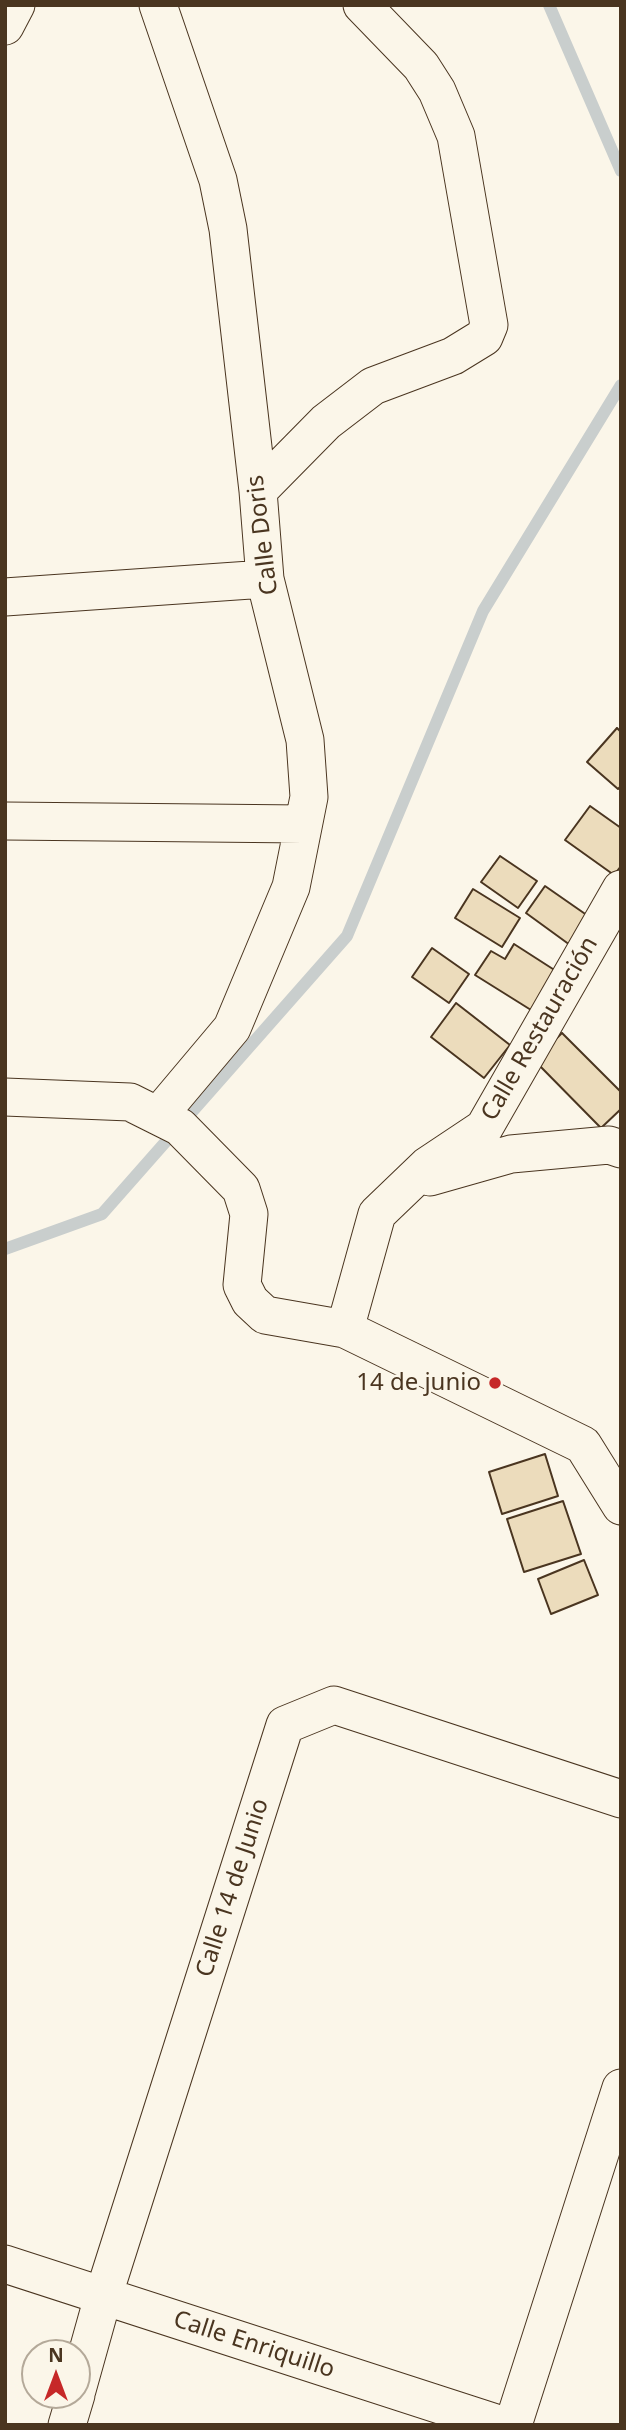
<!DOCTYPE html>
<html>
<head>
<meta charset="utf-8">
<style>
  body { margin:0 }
  #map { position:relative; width:626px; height:2430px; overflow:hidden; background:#fbf6e9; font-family:"Noto Sans",sans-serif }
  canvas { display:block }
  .frame { position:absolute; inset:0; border:7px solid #4a3520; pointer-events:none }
  .north { position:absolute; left:21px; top:2339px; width:70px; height:70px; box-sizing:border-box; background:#fbf6e9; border:2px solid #b4a999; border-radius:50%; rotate:0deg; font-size:19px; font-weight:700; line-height:28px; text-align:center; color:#4a3520 }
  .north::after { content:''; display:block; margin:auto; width:24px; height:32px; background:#c62828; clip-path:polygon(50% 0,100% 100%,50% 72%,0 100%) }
</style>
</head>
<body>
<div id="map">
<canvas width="626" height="2430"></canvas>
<div class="frame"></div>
<div class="north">N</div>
</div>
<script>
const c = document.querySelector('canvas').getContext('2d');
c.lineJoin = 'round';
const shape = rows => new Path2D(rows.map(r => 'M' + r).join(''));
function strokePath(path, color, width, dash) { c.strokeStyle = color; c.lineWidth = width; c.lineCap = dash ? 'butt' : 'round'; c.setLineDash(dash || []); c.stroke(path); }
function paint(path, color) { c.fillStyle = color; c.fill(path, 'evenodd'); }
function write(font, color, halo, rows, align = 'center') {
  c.font = font + ' "Noto Sans",sans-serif'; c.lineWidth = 5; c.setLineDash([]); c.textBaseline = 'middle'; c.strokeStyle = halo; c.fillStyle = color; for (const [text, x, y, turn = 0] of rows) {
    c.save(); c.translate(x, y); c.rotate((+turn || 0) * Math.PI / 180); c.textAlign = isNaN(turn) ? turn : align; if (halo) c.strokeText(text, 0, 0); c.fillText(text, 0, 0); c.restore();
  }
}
strokePath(shape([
  [549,5,621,171],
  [5,1249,102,1214,347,936,483,611,621,385]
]), '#c9cecd', 12);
const building = shape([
  [617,728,621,732,621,786,618,789,587,762,617,728],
  [590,806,621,828,621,866,614,875,565,840,590,806],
  [500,856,537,881,518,908,481,882,500,856],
  [545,886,591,918,570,945,526,913,545,886],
  [473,889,520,918,502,947,455,918,473,889],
  [514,944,556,971,531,1010,475,975,491,951,505,959,514,944],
  [432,948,469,974,449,1003,412,977,432,948],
  [456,1003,510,1045,484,1078,431,1037,456,1003],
  [562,1033,621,1092,621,1109,601,1128,534,1060,562,1033],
  [545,1454,558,1496,502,1514,489,1472,545,1454],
  [563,1501,581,1554,524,1572,507,1519,563,1501],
  [584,1560,598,1595,551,1614,538,1579,584,1560]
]);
paint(building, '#ecdcbc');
strokePath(building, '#4a3520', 2);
const minor = shape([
  [5,26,16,5],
  [258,491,326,422,373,386,453,356,484,337,489,325,456,136,437,91,421,66,362,5],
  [5,597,265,579],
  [5,821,303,824],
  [5,1097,130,1102,180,1127,241,1189,249,1214,242,1285,250,1301,265,1315,345,1329,583,1445,621,1506],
  [158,1116,232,1028,291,887,309,797,305,740,265,579,258,491,228,229,218,180,158,5],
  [430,1177,511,1154,609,1145,621,1149],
  [345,1329,377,1214,427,1166,484,1128,621,889],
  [5,2264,502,2425],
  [77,2390,103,2297,285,1725,334,1705,621,1799],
  [67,2425,76,2395],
  [513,2425,621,2088]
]);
strokePath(minor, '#4a3520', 39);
strokePath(minor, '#fbf6e9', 37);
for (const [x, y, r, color] of [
  [495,1383,7,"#c62828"]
]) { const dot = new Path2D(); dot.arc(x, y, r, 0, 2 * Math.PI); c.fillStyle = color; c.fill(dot); strokePath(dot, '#fbf6e9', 2.5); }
write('24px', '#4a3520', '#fbf6e9', [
  ["Calle Doris",263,535,-97],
  ["Calle Restauración",540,1029,-60],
  ["Calle 14 de Junio",233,1888,-72],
  ["Calle Enriquillo",254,2345,18]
]);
write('24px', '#4a3520', '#fbf6e9', [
  ["14 de junio",481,1383]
], 'right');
</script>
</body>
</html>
